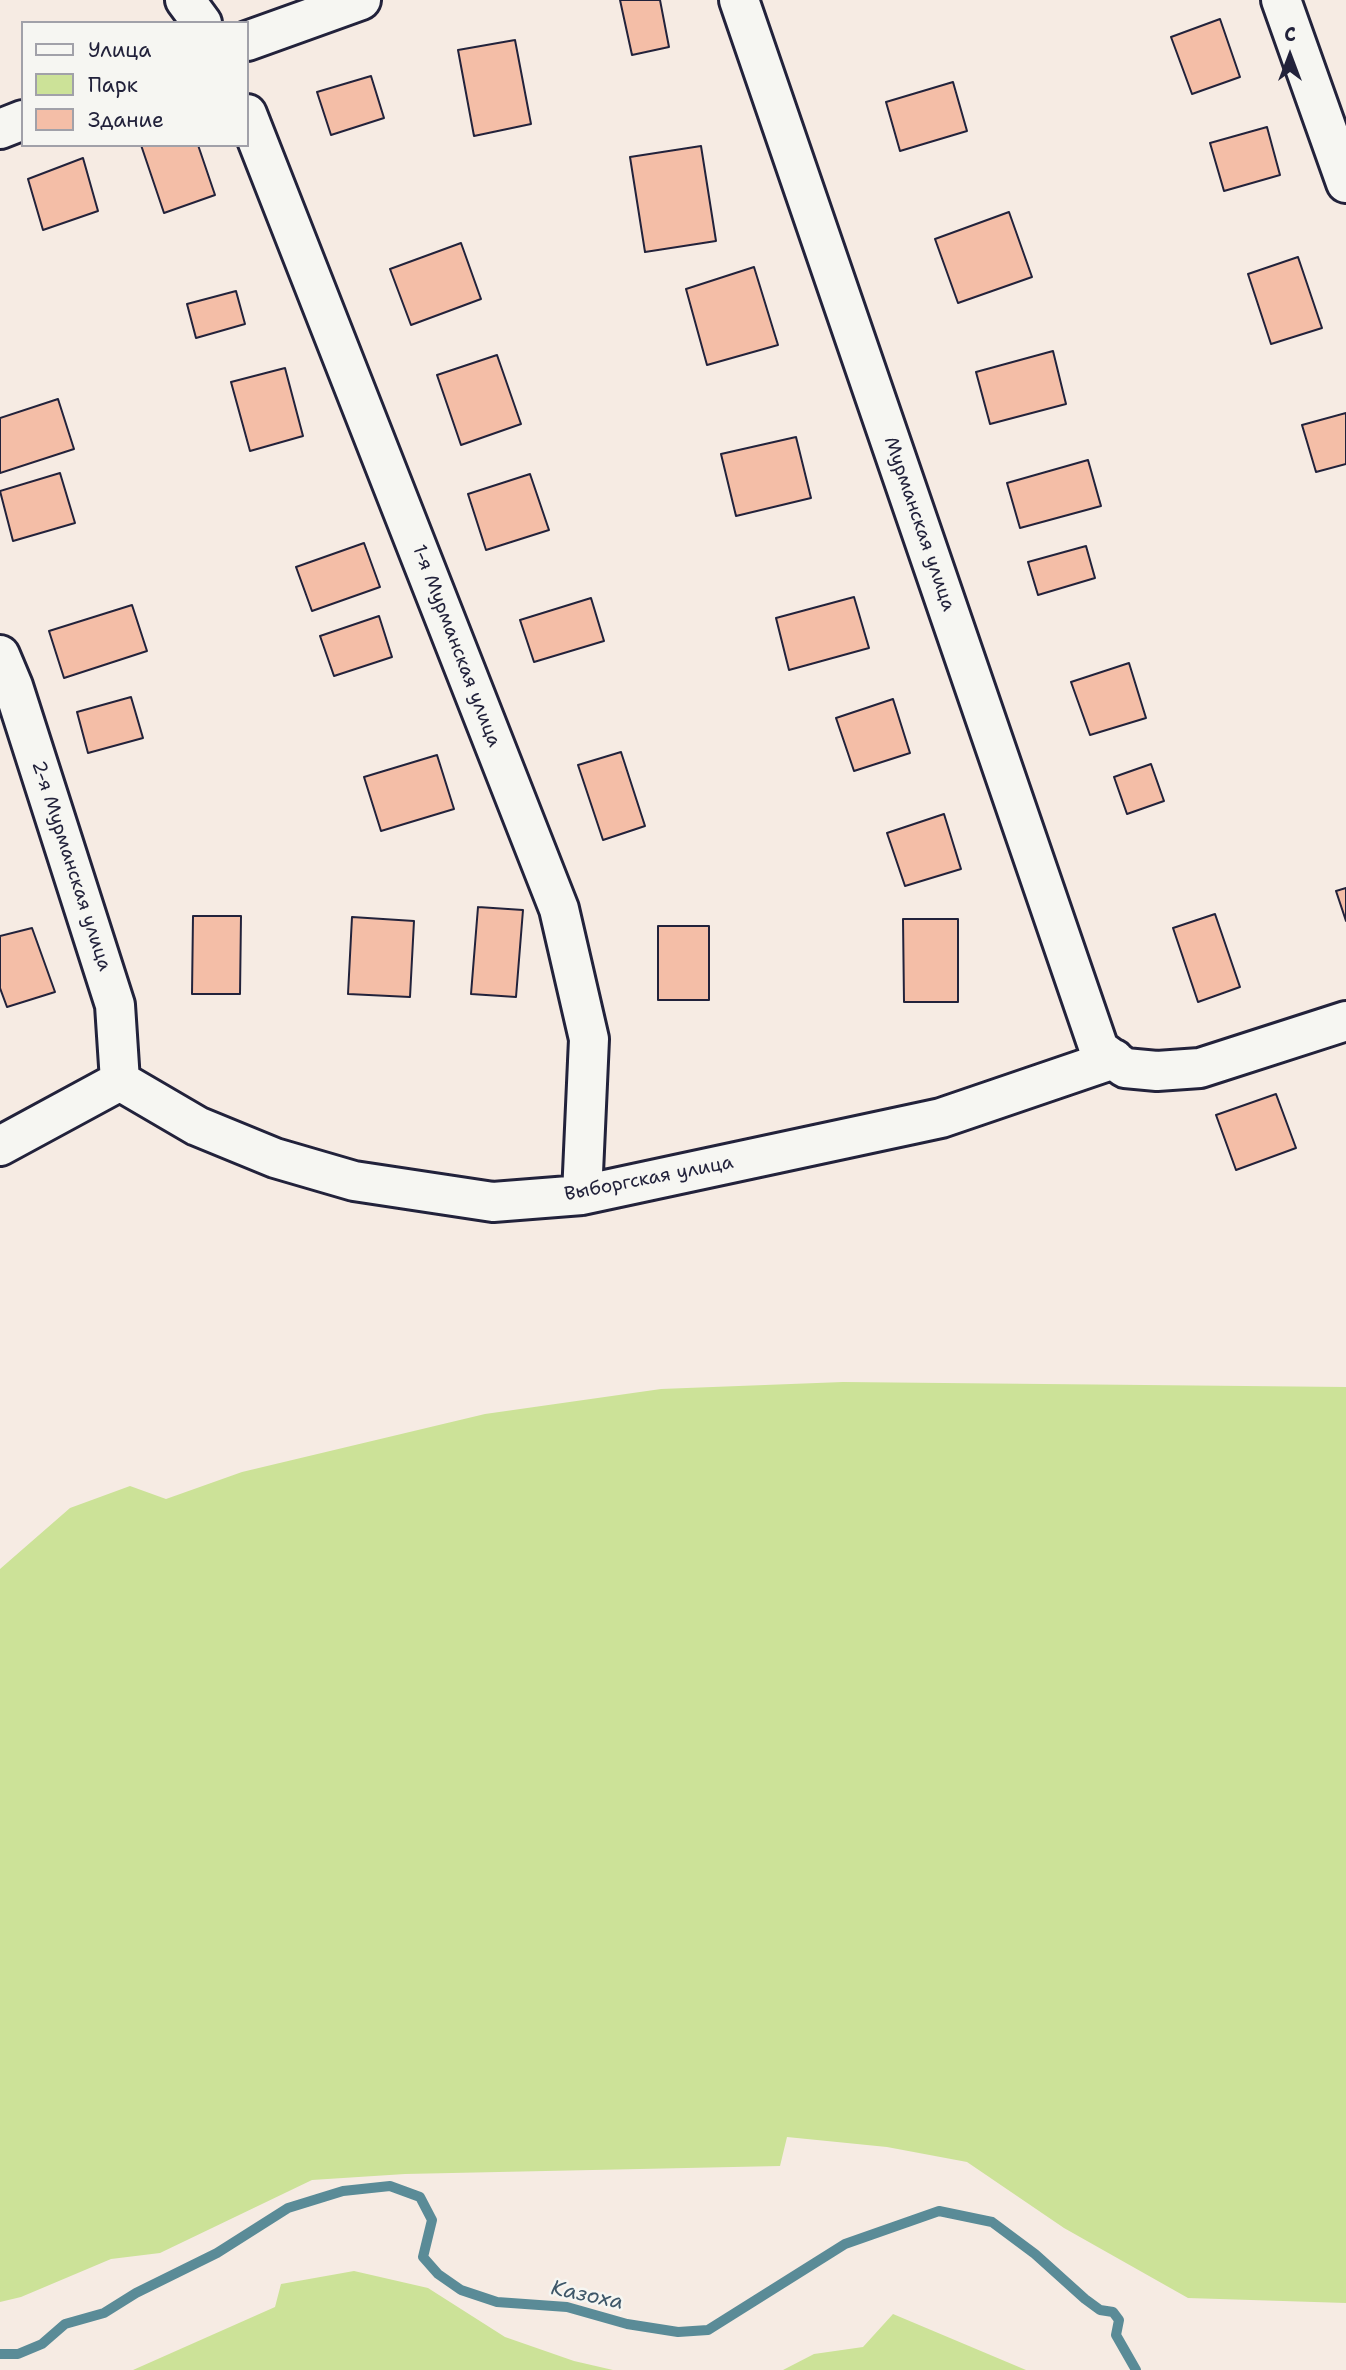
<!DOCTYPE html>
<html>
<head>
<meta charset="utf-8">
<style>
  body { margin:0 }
  #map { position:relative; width:1346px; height:2370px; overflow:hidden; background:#f6ebe3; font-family:"Shantell Sans",sans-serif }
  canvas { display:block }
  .legend { position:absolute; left:21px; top:21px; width:228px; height:126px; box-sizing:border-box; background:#f6f6f2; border:2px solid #a1a1a9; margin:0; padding:9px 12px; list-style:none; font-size:21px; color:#22223b }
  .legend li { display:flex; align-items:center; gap:14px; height:35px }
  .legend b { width:35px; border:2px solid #a1a1a9 }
  .north { position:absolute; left:1255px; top:21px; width:70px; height:70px; -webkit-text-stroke:5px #f6f6f2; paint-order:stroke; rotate:0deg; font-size:19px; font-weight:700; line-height:28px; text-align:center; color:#22223b }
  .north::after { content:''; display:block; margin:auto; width:24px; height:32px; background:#22223b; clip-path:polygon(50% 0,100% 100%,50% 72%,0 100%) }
</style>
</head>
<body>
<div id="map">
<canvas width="1346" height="2370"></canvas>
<ul class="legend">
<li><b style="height:9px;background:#f6f6f2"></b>Улица</li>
<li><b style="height:19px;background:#cce298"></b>Парк</li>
<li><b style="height:19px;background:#f4bea7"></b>Здание</li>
</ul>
<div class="north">С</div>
</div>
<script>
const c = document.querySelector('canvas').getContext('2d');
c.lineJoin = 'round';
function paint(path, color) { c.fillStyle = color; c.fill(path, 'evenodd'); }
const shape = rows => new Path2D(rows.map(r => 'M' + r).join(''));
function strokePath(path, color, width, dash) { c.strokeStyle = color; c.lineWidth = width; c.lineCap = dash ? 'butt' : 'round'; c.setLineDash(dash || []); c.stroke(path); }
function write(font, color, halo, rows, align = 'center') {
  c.font = font + ' "Shantell Sans",sans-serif'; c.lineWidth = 5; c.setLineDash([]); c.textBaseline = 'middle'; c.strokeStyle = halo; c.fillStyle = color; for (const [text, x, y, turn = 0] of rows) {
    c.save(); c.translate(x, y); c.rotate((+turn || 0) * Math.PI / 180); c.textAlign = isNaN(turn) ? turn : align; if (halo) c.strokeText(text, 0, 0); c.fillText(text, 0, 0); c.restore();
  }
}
paint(shape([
  [843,1382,1346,1387,1346,2303,1188,2298,1064,2228,967,2162,887,2147,787,2137,780,2166,405,2174,312,2180,160,2253,111,2259,21,2297,0,2302,0,1569,70,1508,130,1486,166,1499,242,1472,485,1414,661,1389],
  [354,2271,428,2288,505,2337,574,2361,613,2370,133,2370,275,2307,281,2284],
  [893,2314,1026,2370,783,2370,814,2354,863,2347]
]), '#cce298');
strokePath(shape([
  [0,2354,18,2354,42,2344,65,2324,104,2313,136,2293,217,2253,288,2208,343,2191,390,2186,420,2197,432,2220,423,2257,438,2274,461,2290,497,2302,567,2307,627,2324,678,2332,708,2330,845,2244,939,2211,992,2222,1035,2254,1085,2299,1100,2310,1113,2312,1119,2320,1116,2335,1136,2370]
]), '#5a8b97', 10);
const building = shape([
  [620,0,660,0,669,47,632,55,620,0],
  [1220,19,1240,77,1192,94,1171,37,1220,19],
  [515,40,531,124,474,136,458,50,515,40],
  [371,76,384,118,331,135,317,92,371,76],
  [953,82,967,131,900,151,886,102,953,82],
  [1267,127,1280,175,1224,191,1210,143,1267,127],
  [141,145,198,145,215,195,164,213,141,145],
  [701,146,716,241,645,252,630,157,701,146],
  [83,158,98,211,43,230,28,179,83,158],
  [1009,212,1032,277,958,303,935,239,1009,212],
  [461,243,481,299,411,325,390,269,461,243],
  [1298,257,1322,328,1271,344,1248,274,1298,257],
  [754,267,778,345,707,365,686,289,754,267],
  [236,291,245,324,196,338,187,304,236,291],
  [1053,351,1066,404,990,424,976,372,1053,351],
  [497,355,521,424,461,445,437,375,497,355],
  [285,368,303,436,250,451,231,382,285,368],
  [58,399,74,449,0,473,0,418,58,399],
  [1346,413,1346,464,1316,472,1302,425,1346,413],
  [796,437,811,498,736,516,721,454,796,437],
  [1088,460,1101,506,1020,528,1007,483,1088,460],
  [60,473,75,523,13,541,0,491,60,473],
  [530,474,549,530,486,550,468,494,530,474],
  [364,543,380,587,312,611,296,567,364,543],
  [1086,546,1095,578,1038,595,1028,562,1086,546],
  [854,597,869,648,789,670,776,618,854,597],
  [591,598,604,641,534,662,520,620,591,598],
  [132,605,147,651,64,678,49,631,132,605],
  [379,616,392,657,334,676,320,636,379,616],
  [1129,663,1146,718,1090,735,1071,682,1129,663],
  [131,697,143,738,88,753,77,712,131,697],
  [893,699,910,753,854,771,836,718,893,699],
  [621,752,645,826,603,840,578,765,621,752],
  [437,755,454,809,381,831,364,777,437,755],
  [1151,764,1164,801,1127,814,1114,777,1151,764],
  [944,814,961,869,905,886,887,833,944,814],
  [1346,888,1346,921,1336,891,1346,888],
  [478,907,523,910,516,997,471,994,478,907],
  [1215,914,1240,987,1198,1002,1173,928,1215,914],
  [193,916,241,916,240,994,192,994,193,916],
  [352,917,414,921,410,997,348,994,352,917],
  [903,919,958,919,958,1002,904,1002,903,919],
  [658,926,709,926,709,1000,658,1000,658,926],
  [32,928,55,992,7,1007,0,988,0,936,32,928],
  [1276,1094,1296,1148,1236,1170,1216,1115,1276,1094]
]);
paint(building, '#f4bea7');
strokePath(building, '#22223b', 2);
const minor = shape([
  [185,0,202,23],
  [739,0,1099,1049,1125,1068,1157,1071,1200,1068,1346,1021],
  [1281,0,1346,183],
  [247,41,361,0],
  [247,114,559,909,589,1039,582,1195],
  [0,129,23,120],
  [0,655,13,686,115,1005,120,1081],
  [120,1081,197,1126,275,1158,354,1181,493,1202,582,1195,941,1118,1114,1059],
  [0,1146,120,1081]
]);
strokePath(minor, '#22223b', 44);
strokePath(minor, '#f6f6f2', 38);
write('19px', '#22223b', '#f6f6f2', [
  ["Мурманская улица",919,524,71],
  ["1-я Мурманская улица",456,646,69],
  ["2-я Мурманская улица",71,866,72],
  ["Выборгская улица",649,1179,-11]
]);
write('italic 21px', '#3e5769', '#f6f6f2', [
  ["Казоха",587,2296,12]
]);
</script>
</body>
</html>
